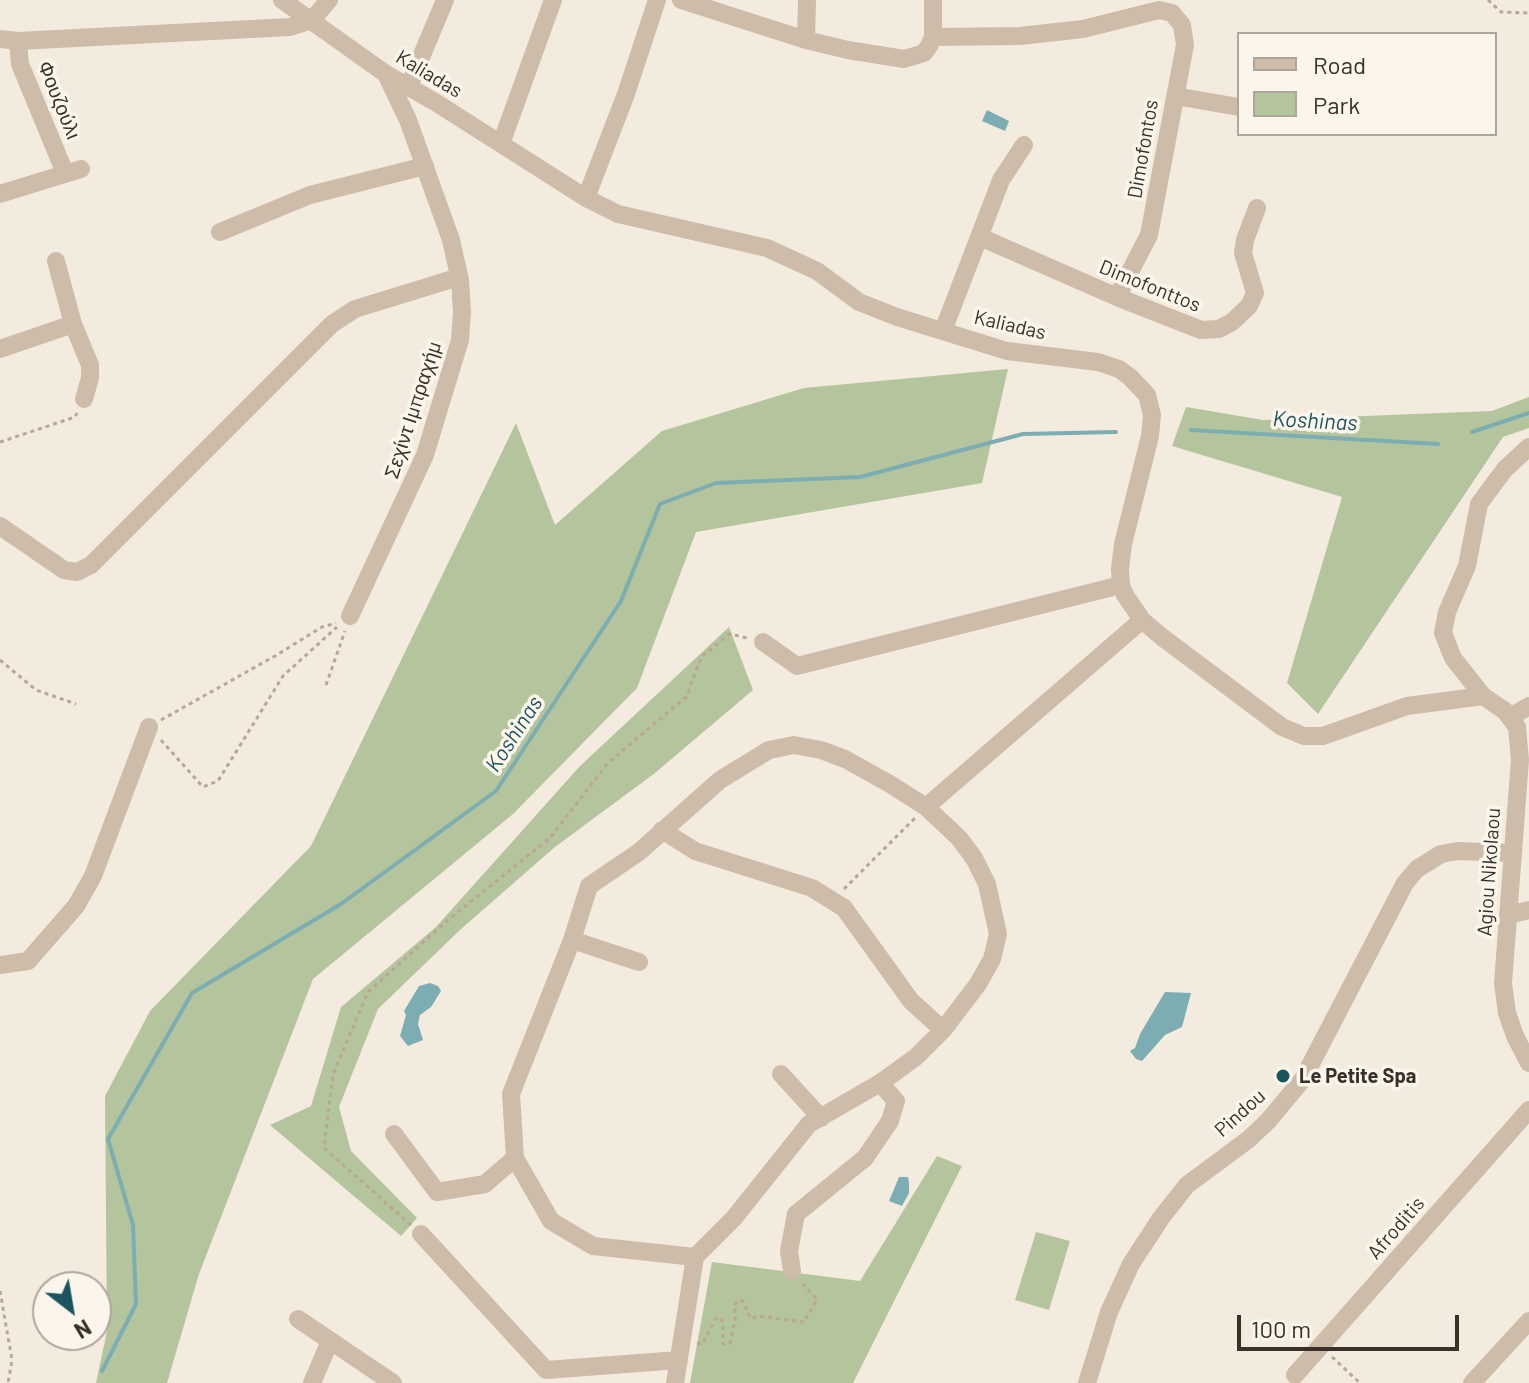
<!DOCTYPE html>
<html>
<head>
<meta charset="utf-8">
<style>
  body { margin:0 }
  #map { position:relative; width:1529px; height:1383px; overflow:hidden; background:#f4ebdf; font-family:Barlow,sans-serif }
  canvas { display:block }
  .legend { position:absolute; left:1237px; top:32px; width:260px; height:104px; box-sizing:border-box; background:#fbf5eb; border:2px solid #aea69d; margin:0; padding:10px 14px; list-style:none; font-size:24px; color:#3a3029 }
  .legend li { display:flex; align-items:center; gap:16px; height:40px }
  .legend b { width:40px; border:2px solid #aea69d }
  .north { position:absolute; left:32px; top:1271px; width:80px; height:80px; box-sizing:border-box; background:#fbf5eb; border:2px solid #aea69d; border-radius:50%; rotate:149deg; font-size:22px; font-weight:700; line-height:32px; text-align:center; color:#3a3029 }
  .north::after { content:''; display:block; margin:auto; width:28px; height:36px; background:#1d555e; clip-path:polygon(50% 0,100% 100%,50% 72%,0 100%) }
  .scale { position:absolute; left:1237px; top:1315px; width:222px; height:36px; box-sizing:border-box; border:4px solid #3a3029; border-top:0; padding-left:10px; font-size:24px; line-height:28px; white-space:nowrap; color:#3a3029; -webkit-text-stroke:6px #fbf5eb; paint-order:stroke }
</style>
</head>
<body>
<div id="map">
<canvas width="1529" height="1383"></canvas>
<ul class="legend">
<li><b style="height:10px;background:#cdbca9"></b>Road</li>
<li><b style="height:22px;background:#b4c49d"></b>Park</li>
</ul>
<div class="north">N</div>
<div class="scale">100 m</div>
</div>
<script>
const c = document.querySelector('canvas').getContext('2d');
c.lineJoin = 'round';
function paint(path, color) { c.fillStyle = color; c.fill(path, 'evenodd'); }
const shape = rows => new Path2D(rows.map(r => 'M' + r).join(''));
function strokePath(path, color, width, dash) { c.strokeStyle = color; c.lineWidth = width; c.lineCap = dash ? 'butt' : 'round'; c.setLineDash(dash || []); c.stroke(path); }
function write(font, color, halo, rows, align = 'center') {
  c.font = font + ' Barlow,sans-serif'; c.lineWidth = 7; c.setLineDash([]); c.textBaseline = 'middle'; c.strokeStyle = halo; c.fillStyle = color; for (const [text, x, y, turn = 0] of rows) {
    c.save(); c.translate(x, y); c.rotate((+turn || 0) * Math.PI / 180); c.textAlign = isNaN(turn) ? turn : align; if (halo) c.strokeText(text, 0, 0); c.fillText(text, 0, 0); c.restore();
  }
}
paint(shape([
  [1008,369,982,483,696,532,637,688,513,814,313,979,199,1274,167,1383,96,1383,107,1331,105,1096,150,1011,311,846,516,423,555,525,662,431,804,388],
  [1529,397,1529,428,1503,437,1318,714,1287,683,1342,497,1172,446,1186,407,1263,420,1492,411],
  [729,627,753,690,655,773,555,847,461,929,378,1009,339,1107,351,1151,417,1218,401,1236,270,1125,311,1106,341,1007,436,927,580,766],
  [937,1156,962,1166,853,1383,690,1383,712,1262,860,1281],
  [1036,1232,1070,1241,1049,1310,1015,1300]
]), '#b4c49d');
paint(shape([
  [987,110,1009,121,1005,131,982,121],
  [430,983,438,986,441,991,431,1007,420,1015,418,1024,423,1040,408,1046,400,1036,406,1015,404,1011,419,986],
  [1165,992,1191,993,1182,1027,1165,1035,1142,1061,1136,1059,1130,1051,1135,1048,1140,1034],
  [899,1177,908,1177,909,1183,909,1193,902,1206,889,1201]
]), '#7cadb3');
strokePath(shape([
  [1191,430,1438,444],
  [1472,432,1529,413],
  [102,1371,136,1304,133,1225,108,1139,192,993,341,904,496,791,621,601,660,504,716,483,860,477,1023,434,1116,432]
]), '#7cadb3', 4);
strokePath(shape([
  [1488,0,1501,12,1529,13],
  [0,442,75,417,77,413],
  [0,660,36,690,76,704],
  [326,685,345,631],
  [161,720,275,656,322,627,336,623],
  [161,740,203,787,218,781,283,676,337,627],
  [844,889,915,818],
  [411,1225,324,1148,333,1074,368,992,448,920,550,838,608,763,686,697,702,656,730,634,747,638],
  [0,1291,12,1360,8,1383],
  [697,1343,702,1344,716,1318,721,1318,723,1324,723,1344,730,1343,736,1316,734,1307,737,1301,743,1301,751,1319,758,1316,804,1322,817,1300,803,1284],
  [1332,1357,1360,1383]
]), '#b9a693', 3, [4, 4]);
strokePath(shape([
  [282,0,386,74,435,102,586,198,618,214,767,248,817,271,859,302,897,317,1007,351,1098,362,1119,369,1130,377,1147,395,1152,415,1150,436,1123,544,1120,569,1121,585,1125,595,1142,620,1162,637,1282,727,1304,736,1323,736,1407,706,1483,696],
  [681,0,806,40,848,50,904,59,924,53,929,46,933,37,933,0],
  [312,20,329,0],
  [933,37,1020,36,1083,29,1159,10,1172,13,1182,25,1185,45,1149,235,1117,297],
  [0,39,18,41,290,27,312,20],
  [806,40,807,0],
  [18,41,20,64,65,173],
  [409,86,445,0],
  [1175,96,1239,107],
  [501,144,553,0],
  [0,194,81,169],
  [586,198,626,94,657,0],
  [220,232,310,195,425,166],
  [980,237,1117,297,1201,330,1219,329,1232,322,1249,306,1255,293,1243,253,1245,240,1257,208],
  [56,261,73,324,90,365,90,378,84,399],
  [943,331,1001,180,1024,145],
  [0,349,73,324],
  [1529,447,1505,469,1479,504,1467,566,1447,612,1443,633,1453,658,1483,696,1505,711,1517,727,1520,760,1503,983,1507,1013,1515,1036,1529,1063],
  [0,526,64,570,77,572,91,565,332,324,355,309,459,277],
  [350,616,425,455,460,340,462,312,460,280,451,240,408,120,386,74],
  [763,642,797,666,1121,585],
  [1510,717,1529,706],
  [794,745,821,750,845,759,890,784,926,807,959,838,974,858,987,884,998,934,992,959,978,984,943,1030,916,1057,880,1083,809,1124,734,1218,695,1257,593,1246,551,1221,515,1158,511,1094,572,940,589,886,639,852,720,780,769,750,794,745],
  [926,807,1142,620],
  [662,830,695,851,812,888,844,908,911,1001,943,1030],
  [1508,915,1529,910],
  [572,940,639,962],
  [0,965,28,961,76,906,93,876,149,727],
  [781,1074,821,1118],
  [394,1134,437,1192,485,1184,515,1158],
  [421,1234,546,1370,679,1360],
  [792,1271,789,1251,796,1214,865,1158,890,1121,896,1101,880,1083],
  [298,1319,393,1383],
  [1295,1375,1529,1110],
  [312,1383,330,1341],
  [675,1383,695,1257],
  [1087,1383,1109,1312,1131,1264,1161,1218,1187,1185,1249,1139,1268,1121,1303,1079,1405,883,1417,869,1441,854,1458,851,1512,853],
  [1472,1383,1529,1321]
]), '#cdbca9', 18);
for (const [x, y, r, color] of [
  [1283,1076,8,"#1d555e"]
]) { const dot = new Path2D(); dot.arc(x, y, r, 0, 2 * Math.PI); c.fillStyle = color; c.fill(dot); strokePath(dot, '#fbf5eb', 3); }
write('20px', '#3a3029', '#fbf5eb', [
  ["Kaliadas",429,74,31],
  ["Φουζούλι",59,100,68],
  ["Dimofontos",1143,149,-80],
  ["Dimofonttos",1150,286,22],
  ["Kaliadas",1010,325,13],
  ["Σεχίντ Ιμπραχήμ",413,410,-72],
  ["Agiou Nikolaou",1489,872,-86],
  ["Pindou",1240,1113,-42],
  ["Afroditis",1396,1228,-49]
]);
write('bold 20px', '#3a3029', '#fbf5eb', [
  ["Le Petite Spa",1299,1076]
], 'left');
write('italic 22px', '#1d555e', '#fbf5eb', [
  ["Koshinas",1315,421,3],
  ["Koshinas",514,734,-57]
]);
</script>
</body>
</html>
